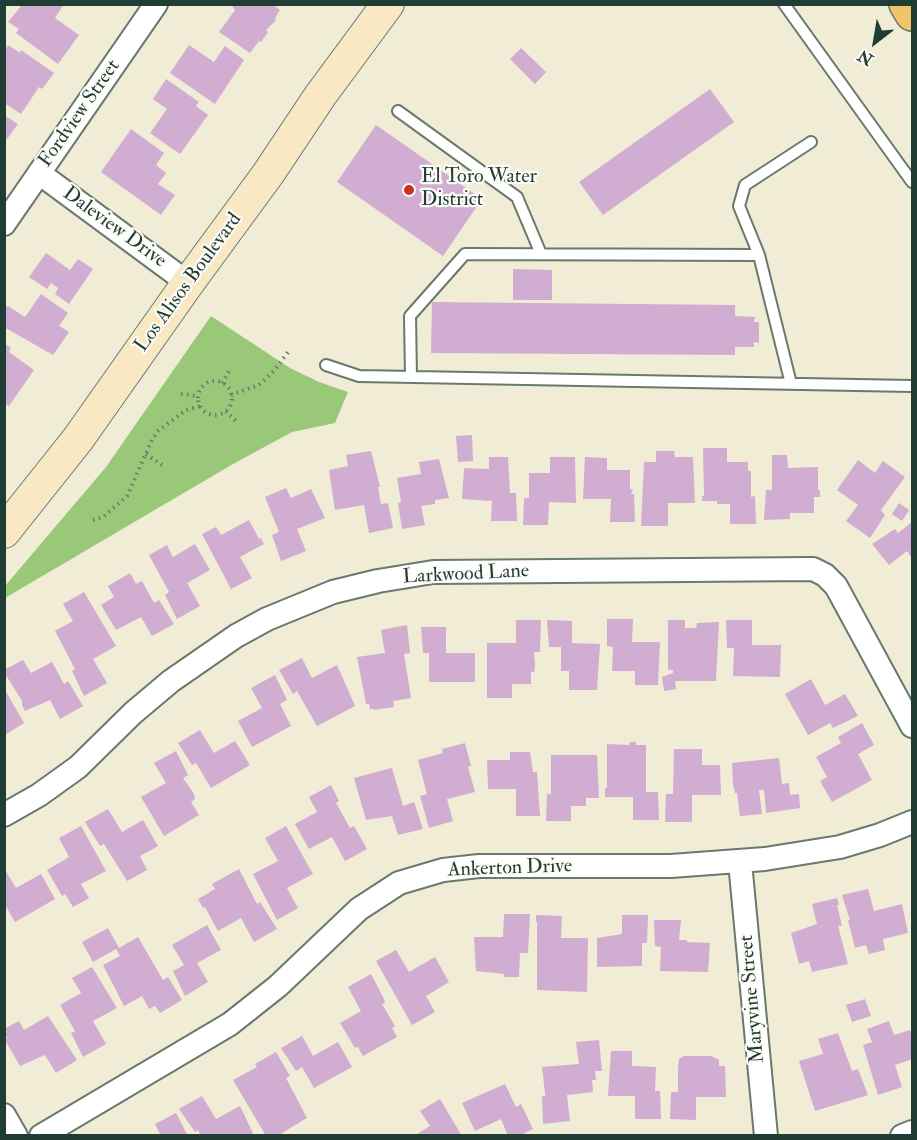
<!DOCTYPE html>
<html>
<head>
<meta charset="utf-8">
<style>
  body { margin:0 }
  #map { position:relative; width:917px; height:1140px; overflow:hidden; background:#f1ecd6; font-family:"IM FELL Double Pica",serif }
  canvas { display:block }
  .frame { position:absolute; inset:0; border:6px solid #1f3d34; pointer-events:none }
  .north { position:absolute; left:845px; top:12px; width:60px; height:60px; -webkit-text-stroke:4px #fdfcf7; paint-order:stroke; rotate:211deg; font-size:16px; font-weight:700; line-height:24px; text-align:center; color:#1f3d34 }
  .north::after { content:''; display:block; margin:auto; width:21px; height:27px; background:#1f3d34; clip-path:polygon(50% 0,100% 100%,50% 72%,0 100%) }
</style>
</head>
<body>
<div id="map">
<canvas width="917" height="1140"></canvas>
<div class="frame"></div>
<div class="north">N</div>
</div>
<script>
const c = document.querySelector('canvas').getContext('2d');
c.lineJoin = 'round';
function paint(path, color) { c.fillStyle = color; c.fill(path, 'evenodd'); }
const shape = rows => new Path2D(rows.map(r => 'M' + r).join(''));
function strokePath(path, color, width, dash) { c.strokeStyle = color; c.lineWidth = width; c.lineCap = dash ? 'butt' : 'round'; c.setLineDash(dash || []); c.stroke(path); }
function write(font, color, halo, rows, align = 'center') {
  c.font = font + ' "IM FELL Double Pica",serif'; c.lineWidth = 4.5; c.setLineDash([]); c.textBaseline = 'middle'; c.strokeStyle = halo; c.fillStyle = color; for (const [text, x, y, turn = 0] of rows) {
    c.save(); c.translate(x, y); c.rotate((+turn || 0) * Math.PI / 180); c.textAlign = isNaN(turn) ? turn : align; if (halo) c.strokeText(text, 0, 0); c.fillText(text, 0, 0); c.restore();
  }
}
paint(shape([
  [211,316,290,368,319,382,348,392,335,423,292,432,233,464,5,598,5,586,106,467]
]), '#99c978');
paint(shape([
  [35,4,64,4,55,18,79,35,58,64,16,33,19,29,8,22,22,5],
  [231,4,272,4,280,10,275,18,276,20,266,30,268,32,261,42,259,41,250,53,219,32,235,10],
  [8,45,20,53,21,50,54,73,42,89,39,87,21,114,4,103,4,51],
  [189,45,214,62,225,46,244,60,215,104,170,73],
  [521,48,546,72,535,84,510,59],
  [166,79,199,102,196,106,208,115,180,154,150,133,167,109,153,99],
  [710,89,734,122,603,215,579,182],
  [4,115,18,124,4,143],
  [376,125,482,199,443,256,337,182],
  [131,129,164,153,156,165,166,173,158,184,175,195,161,215,101,172],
  [46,253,70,270,78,259,93,269,69,304,55,294,58,288,51,283,47,289,29,277],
  [513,269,552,270,552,300,513,300],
  [41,294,68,313,59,326,69,332,53,355,4,327,4,309,6,307,8,306,25,317],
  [432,302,735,305,735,316,755,317,754,322,759,322,759,343,754,342,754,347,735,347,735,355,431,353],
  [4,343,11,348,9,352,34,370,9,406,4,403],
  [472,435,473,461,458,462,456,436],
  [703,448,727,448,727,462,748,462,748,471,751,471,751,497,755,496,756,524,730,524,730,504,717,504,717,501,702,501,702,496,704,496],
  [371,451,380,487,378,487,381,504,388,503,393,528,369,533,364,505,335,510,329,470,348,466,346,455],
  [656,451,674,451,675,457,693,457,695,503,668,503,668,526,641,526,644,462,656,462],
  [772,455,787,455,788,468,818,467,818,490,820,490,820,497,814,497,814,513,790,513,790,519,764,520,766,490,772,490],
  [489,457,508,457,510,493,516,493,517,521,491,521,492,501,462,499,464,468,489,469],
  [550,457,575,457,576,503,549,502,548,525,523,525,524,498,529,498,529,473,550,473],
  [585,457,607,458,607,470,630,470,630,489,633,489,631,494,634,494,635,522,610,522,611,499,583,499],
  [439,459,449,498,435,500,435,504,421,506,425,525,402,529,398,503,401,502,397,478,421,474,419,462],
  [858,460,875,473,883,461,905,477,881,510,885,515,870,538,846,521,858,505,837,490],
  [286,488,291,498,311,489,325,518,297,529,306,551,281,561,272,535,279,532,265,497],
  [899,503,909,510,902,521,892,514],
  [249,520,259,539,261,538,264,544,240,557,252,578,231,589,202,534,216,527,221,535],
  [912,522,912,558,907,551,889,565,872,544,895,529,898,533],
  [195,544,210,570,187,583,200,606,177,619,165,595,169,592,149,555,167,545,173,557],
  [130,573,136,584,142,581,154,603,159,600,174,624,152,636,141,617,116,630,101,605,114,597,108,586],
  [84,592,116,646,93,659,107,683,84,696,72,671,75,669,55,631,73,621,63,604],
  [607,619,633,619,632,642,660,642,658,685,635,685,635,671,612,671,613,647,607,646],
  [516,620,541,620,540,652,534,652,535,666,534,672,531,672,531,684,512,684,512,698,487,698,487,643,516,643],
  [547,620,572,621,572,643,600,644,597,690,569,690,569,671,561,671,561,647,549,647],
  [668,620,685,620,685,628,696,628,697,623,719,622,716,681,675,681,676,689,664,691,662,677,673,673,673,670,668,670],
  [726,620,752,620,752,645,781,645,780,677,733,676,734,648,727,648],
  [407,625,410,653,404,654,411,698,393,701,394,707,374,710,374,709,370,709,369,704,366,704,357,657,385,653,381,630],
  [421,627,446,627,446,653,475,653,475,682,429,682,429,653,423,653],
  [302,658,312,678,337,665,355,706,317,726,297,691,293,694,279,670],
  [23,660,31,673,52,662,64,684,68,681,83,706,60,719,50,700,25,711,22,705,22,701,4,672,4,670],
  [275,675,287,700,280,704,291,726,252,747,238,721,262,708,251,688],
  [811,679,825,705,845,694,858,716,833,728,830,723,808,735,785,694],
  [5,690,24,723,5,735],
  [862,723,874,745,858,754,872,780,832,802,820,781,827,777,816,757,841,743,838,737],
  [200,730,214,753,235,741,250,765,211,788,196,763,192,765,178,743],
  [630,742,636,742,636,745,646,745,646,792,658,792,659,820,633,820,633,797,605,797,605,788,607,788,607,744,629,745],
  [465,743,471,766,468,767,475,792,447,799,453,821,429,828,420,796,427,794,418,760,443,753,442,749],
  [674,749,702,749,702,765,720,765,721,795,692,795,692,822,665,822,666,794,673,794],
  [176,751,188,775,183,778,194,794,195,799,191,802,199,815,164,836,141,797,166,783,154,763],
  [510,752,530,752,533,772,537,772,540,816,516,816,516,789,488,789,487,760,510,760],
  [551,755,597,755,599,798,586,798,586,806,571,806,571,821,546,821,547,794,551,794],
  [779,758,782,784,789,783,790,795,799,794,800,808,766,813,764,790,759,790,762,814,740,816,737,793,735,793,733,785,732,763],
  [392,768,403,806,414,802,423,829,398,835,392,816,366,820,354,778],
  [331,785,339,801,336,803,350,828,354,826,367,849,345,861,332,837,309,849,295,824,317,812,309,797],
  [108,809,122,832,143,820,158,846,140,856,147,870,127,881,104,844,100,846,85,822],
  [81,826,106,871,81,884,89,898,73,907,65,894,62,896,47,870,69,857,59,838],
  [286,826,313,874,287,888,298,908,277,920,253,874,278,861,265,838],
  [4,868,16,888,41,874,55,899,15,922,4,903],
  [239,869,257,904,260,902,277,929,254,942,241,918,218,931,205,907,203,908,198,899,215,889,212,884],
  [868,889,874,911,902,904,908,933,883,939,885,950,869,954,866,945,855,948,848,920,850,920,842,895],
  [837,898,839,905,837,905,842,926,838,926,848,964,812,972,809,961,799,964,791,933,817,924,812,904],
  [504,914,530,914,528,953,520,953,519,977,504,977,504,974,476,971,474,937,503,937],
  [536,915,562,916,561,938,588,938,587,992,537,990,537,922,536,922],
  [622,915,648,915,647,943,642,943,642,966,597,967,597,938,622,934],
  [654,920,681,920,679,940,687,940,687,942,710,943,708,972,660,971,661,947,655,946],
  [207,925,221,950,197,963,208,982,185,996,173,971,184,965,172,945],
  [108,928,119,948,138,937,163,980,168,977,182,1000,160,1013,155,1006,149,1009,142,996,124,1006,103,965,120,956,116,949,93,962,82,942],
  [396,950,409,972,435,957,449,982,426,996,435,1012,412,1025,376,961],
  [92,967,117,1008,93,1021,106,1044,83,1057,71,1033,75,1031,60,1005,81,993,72,978],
  [371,974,384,999,385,1003,382,1004,395,1026,392,1028,397,1037,363,1056,358,1047,355,1048,340,1023,361,1011,348,987],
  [865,999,871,1016,852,1022,846,1005],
  [48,1016,77,1060,56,1073,45,1055,20,1066,5,1040,7,1038,4,1029,19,1021,24,1030],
  [889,1021,894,1035,910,1030,912,1037,912,1059,895,1065,902,1087,878,1095,863,1045,872,1042,867,1029],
  [838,1033,852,1071,858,1069,868,1095,815,1111,799,1061,823,1054,818,1039],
  [302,1036,313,1056,338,1042,352,1067,314,1088,302,1067,296,1071,281,1048],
  [599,1040,602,1071,595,1071,596,1080,592,1080,593,1092,567,1095,570,1121,543,1124,542,1096,545,1096,545,1093,542,1067,579,1064,576,1042],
  [611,1051,632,1051,632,1066,656,1067,655,1091,660,1091,661,1119,635,1119,635,1096,608,1096],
  [276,1052,290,1076,286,1078,307,1118,277,1136,266,1136,233,1080,257,1067,255,1064],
  [684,1056,711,1056,719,1060,719,1066,725,1066,726,1097,696,1097,696,1120,670,1119,671,1092,678,1092,678,1067,679,1059],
  [505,1084,516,1107,521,1104,533,1129,519,1136,508,1136,501,1119,475,1131,462,1103],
  [202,1096,216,1119,240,1106,253,1133,248,1136,201,1136,198,1130,195,1132,179,1109],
  [440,1099,462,1136,414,1136,430,1126,420,1111],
  [176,1113,188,1136,161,1136,155,1124]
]), '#d0add1');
const service = shape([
  [784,4,912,182],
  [398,111,517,197,541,254],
  [759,255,739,206,745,185,811,142],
  [326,365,359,376,912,386],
  [411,377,410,316,465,254,759,255,791,384]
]);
const minor = shape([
  [39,173,188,283],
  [4,224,156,4],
  [4,815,39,795,78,767,133,713,171,681,236,636,267,619,333,592,378,581,433,572,813,569,825,575,836,586,912,726],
  [740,862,766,1136],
  [4,1115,16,1136],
  [41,1136,230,1024,278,986,359,909,399,883,443,870,479,866,671,866,765,859,840,847,880,835,912,822],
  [902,1136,912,1132]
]);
const secondary = shape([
  [4,532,78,439,188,283,268,174,320,96,388,4]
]);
const motorway = shape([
  [906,4,912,14]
]);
strokePath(service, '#687a6d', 14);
strokePath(minor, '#687a6d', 26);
strokePath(secondary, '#687a6d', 34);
strokePath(motorway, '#687a6d', 36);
strokePath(shape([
  '198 398a17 17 0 1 1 34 0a17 17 0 1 1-34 0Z',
  [222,383,231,368],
  [181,394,198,396],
  [231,395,259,385,274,371,288,352],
  [226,411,237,422],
  [146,454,162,465],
  [93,520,103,517,127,496,151,442,158,431,186,410,200,406]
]), '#687a6d', 4, [1.5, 4.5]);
strokePath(service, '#fff', 10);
strokePath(minor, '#fff', 22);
strokePath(secondary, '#f8e8c3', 32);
strokePath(motorway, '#eec569', 33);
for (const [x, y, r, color] of [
  [409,190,6,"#c8321e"]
]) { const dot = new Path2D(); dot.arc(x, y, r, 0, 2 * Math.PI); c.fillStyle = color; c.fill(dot); strokePath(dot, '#fdfcf7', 2); }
write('20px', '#1f3d34', '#fdfcf7', [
  ["Fordview Street",80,114,-55],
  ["Daleview Drive",114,228,36],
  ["Los Alisos Boulevard",189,283,-54],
  ["Larkwood Lane",466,575,-3],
  ["Ankerton Drive",510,869,-2],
  ["Maryvine Street",753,999,-95]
]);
write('20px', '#1f3d34', '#fdfcf7', [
  ["El Toro Water",421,178],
  ["District",421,201]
], 'left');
</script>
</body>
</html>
